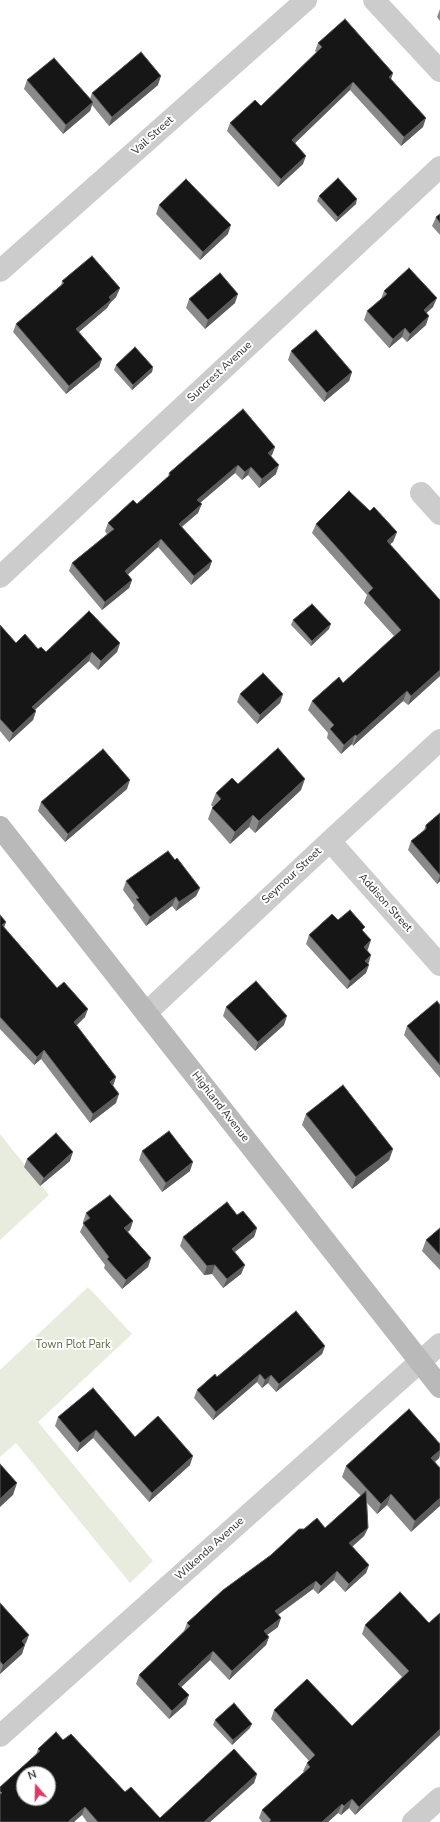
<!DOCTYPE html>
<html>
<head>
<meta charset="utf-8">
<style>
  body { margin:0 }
  #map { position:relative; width:440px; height:1822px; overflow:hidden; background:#fff; font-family:"Nunito Sans",sans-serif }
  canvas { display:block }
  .north { position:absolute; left:16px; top:1766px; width:40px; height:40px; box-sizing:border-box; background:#fff; border:1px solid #acacac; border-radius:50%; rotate:340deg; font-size:11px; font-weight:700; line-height:16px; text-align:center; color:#2f2f2f }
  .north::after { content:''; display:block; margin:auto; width:14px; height:18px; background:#e03763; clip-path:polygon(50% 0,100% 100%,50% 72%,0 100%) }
</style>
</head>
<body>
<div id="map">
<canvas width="440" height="1822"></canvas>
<div class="north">N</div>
</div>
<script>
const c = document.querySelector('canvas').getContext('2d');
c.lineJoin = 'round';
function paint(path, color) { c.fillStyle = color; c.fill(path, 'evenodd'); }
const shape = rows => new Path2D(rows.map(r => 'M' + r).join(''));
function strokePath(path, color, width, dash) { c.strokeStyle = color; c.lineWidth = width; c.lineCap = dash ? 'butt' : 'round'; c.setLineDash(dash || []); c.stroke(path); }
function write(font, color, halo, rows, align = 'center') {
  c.font = font + ' "Nunito Sans",sans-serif'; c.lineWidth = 4; c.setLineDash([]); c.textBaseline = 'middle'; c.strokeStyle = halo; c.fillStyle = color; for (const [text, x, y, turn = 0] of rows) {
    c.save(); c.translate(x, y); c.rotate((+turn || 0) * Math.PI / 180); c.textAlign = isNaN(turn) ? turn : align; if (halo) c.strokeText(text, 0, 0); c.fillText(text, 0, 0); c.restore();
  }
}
paint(shape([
  [0,1134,49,1195,0,1240],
  [88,1287,132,1334,38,1422,153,1561,130,1583,16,1443,0,1457,0,1370]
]), '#e8ecde');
strokePath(shape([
  [374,0,440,71],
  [0,271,306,0],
  [421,493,440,514],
  [0,577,440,167],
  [330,841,440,965],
  [146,1013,330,841,440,740],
  [0,1736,440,1344],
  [413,1822,440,1798]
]), '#ccc', 22);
strokePath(shape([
  [0,827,440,1387]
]), '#b9b9b9', 22);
paint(shape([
  [440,9,440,21,437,17],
  [318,43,393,73,391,79,423,127,401,146,350,90,295,143,303,164,278,187,227,131,230,123,261,106,317,53,315,51],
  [27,80,90,99,92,93,158,85,109,126,92,105,90,111,63,134,24,89],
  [319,196,356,204,336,222,317,201],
  [159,205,228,234,200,260,156,214],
  [440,214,440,235,432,226,436,217],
  [62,281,120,288,116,297,110,303,107,308,79,332,102,359,99,367,66,394,13,332,16,324,61,286],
  [384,291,433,307,426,313,426,325,407,342,402,337,389,348,364,320,367,311,381,299],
  [189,299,235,303,205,329,186,308],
  [291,351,352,372,349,381,324,402,288,360],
  [116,365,153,367,152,372,132,390,114,370],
  [275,447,271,456,276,474,259,488,248,475,242,480,235,473,200,503,198,513,182,527,212,561,209,569,191,585,158,547,128,574,132,580,129,588,102,610,69,571,72,563,107,534,105,531,108,523,137,504,168,477,169,473],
  [370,511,397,532,393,542,390,544,440,676,408,705,403,701,353,746,352,744,341,754,327,738,328,733,308,710,312,701,343,683,394,636,364,603,367,595,312,533,316,524],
  [293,620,329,629,311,646,291,625],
  [0,625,16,643,38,649,46,652,120,643,117,652,98,670,89,661,35,710,36,711,33,720,9,742,0,731],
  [240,694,283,694,280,703,257,724,237,702],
  [238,784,301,790,255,833,249,827,230,844,208,819,212,808,213,807,211,805,216,793],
  [127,789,65,842,38,811,41,802],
  [440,813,440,881,437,884,408,850,411,841,424,830,426,825],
  [175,860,200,888,196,896,176,911,172,906,146,926,133,908,134,905,123,890,126,881],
  [0,915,6,922,4,927,57,988,85,1017,76,1025,116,1077,113,1085,116,1103,90,1123,41,1059,34,1065,0,1029],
  [338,920,364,932,368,949,367,951,371,955,366,973,347,989,306,944,309,935],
  [440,1005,440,1078,404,1035,407,1026],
  [226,1007,284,1025,255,1051,223,1016],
  [306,1114,393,1149,389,1160,352,1189,302,1125],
  [142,1151,190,1171,162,1192,139,1160],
  [27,1159,70,1161,40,1186,24,1167],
  [86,1213,133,1221,130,1230,128,1232,151,1258,148,1267,122,1289,104,1268,105,1265,80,1232,84,1223,83,1222],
  [237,1215,257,1228,254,1237,235,1252,245,1265,241,1274,223,1288,212,1274,204,1275,180,1246,183,1237],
  [440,1228,440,1270,422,1251,426,1240],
  [325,1346,322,1354,276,1392,268,1383,262,1388,257,1382,213,1420,194,1398,197,1390,217,1377],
  [58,1417,135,1437,190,1465,149,1502,93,1438,77,1452,55,1426],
  [440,1444,440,1456,439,1458,435,1462,440,1468,411,1532,387,1505,377,1514,367,1503,368,1528,364,1536,352,1547,369,1565,366,1573,345,1592,334,1580,318,1594,313,1589,278,1615,278,1627,267,1635,269,1637,266,1645,229,1680,210,1660,181,1687,186,1704,169,1719,136,1684,139,1675,184,1631,187,1623,325,1528,361,1496,342,1477,346,1466],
  [0,1603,26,1643,24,1644,22,1654,0,1674],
  [440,1613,440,1735,355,1815,349,1808,341,1815,338,1813,328,1822,262,1822,259,1818,262,1810,304,1772,303,1771,307,1763,309,1761,271,1719,274,1710,352,1726,402,1677,362,1634,365,1625,429,1623],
  [215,1720,250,1728,232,1745,213,1725],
  [63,1740,125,1792,160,1818,257,1774,254,1783,210,1822,87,1822,82,1815,0,1822,0,1787,36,1755,38,1749]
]), '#8a8a8a');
paint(shape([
  [393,73,390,82,389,77],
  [161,76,158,85,109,126,112,117],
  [353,82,350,90,289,149,292,140],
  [93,102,90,111,63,134,66,125],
  [426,118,423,127,401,146,404,137],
  [306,156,303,164,278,187,281,179],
  [357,199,356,204,336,222,338,217],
  [231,225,228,234,200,260,203,252],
  [120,288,116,297,110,303,107,308,73,337,76,329,109,297],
  [238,294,235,303,205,329,208,320],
  [437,298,433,307,420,319,424,310],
  [429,316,426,325,407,342,410,334],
  [405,328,402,337,389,348,393,339],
  [102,359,99,367,66,394,69,386],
  [153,367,152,372,132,390,133,385],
  [352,372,349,381,324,402,327,393],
  [275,447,272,455,265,461,268,453],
  [238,465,235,473,194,508,197,500],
  [279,465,276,474,259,488,262,479],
  [251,467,248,475,242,480,245,472],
  [202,504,198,513,175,532,179,524],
  [397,532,393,542,383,550,387,541],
  [161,539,158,547,122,580,125,571],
  [212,561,209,569,191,585,194,576],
  [132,580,129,588,102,610,105,602],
  [331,624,329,629,311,646,312,641],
  [120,643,117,652,98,670,101,661],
  [92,652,89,661,29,715,32,707],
  [440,670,440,676,408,705,411,696],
  [407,691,403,701,353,746,357,736],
  [283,694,280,703,257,724,260,715],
  [36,711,33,720,9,742,13,733],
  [355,735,352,744,341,754,344,745],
  [305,779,301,790,255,833,259,821],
  [130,780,127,789,65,842,68,834],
  [253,815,249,827,230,844,235,832],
  [440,876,440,881,437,884],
  [200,888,196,896,176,911,179,902],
  [176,897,172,906,146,926,150,917],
  [6,922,3,930,2,925],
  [371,940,368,949,361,956,364,947],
  [371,955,368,964,365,961],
  [369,965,366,973,347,989,350,981],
  [88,1009,85,1017,71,1031,74,1022],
  [287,1016,284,1025,255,1051,258,1042],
  [44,1050,41,1059,34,1065,37,1057],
  [116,1077,113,1086,110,1082],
  [119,1094,116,1103,90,1123,93,1114],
  [393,1149,389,1160,352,1189,356,1177],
  [73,1152,70,1161,40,1186,44,1178],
  [193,1162,190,1171,162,1192,166,1183],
  [133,1221,130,1230,121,1237,124,1228],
  [257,1228,254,1237,228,1257,232,1249],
  [151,1258,148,1267,122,1289,126,1280],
  [215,1265,212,1274,204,1275,207,1266],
  [245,1265,241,1274,223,1288,227,1279],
  [325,1346,322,1354,276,1392,279,1384],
  [260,1374,257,1382,213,1420,216,1412],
  [271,1375,268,1383,262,1388,265,1380],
  [96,1430,93,1438,77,1452,80,1443],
  [440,1450,439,1458,427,1469,431,1458],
  [193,1456,190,1465,149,1502,152,1493],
  [17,1483,13,1495,0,1507,0,1499],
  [391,1494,387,1505,377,1514,381,1504],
  [440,1498,440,1506,411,1532,415,1521],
  [368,1528,364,1536,346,1552,349,1543],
  [369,1565,366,1573,345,1592,349,1584],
  [337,1571,334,1580,318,1594,321,1586],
  [316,1581,313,1589,272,1619,275,1611],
  [281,1618,278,1627,260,1640,264,1631],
  [29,1635,26,1643,18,1650,22,1641],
  [269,1637,266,1645,229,1680,232,1671],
  [25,1645,22,1654,0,1674,3,1665],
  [213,1651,210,1660,175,1693,178,1684],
  [189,1695,186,1704,169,1719,172,1711],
  [252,1724,250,1728,232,1745,233,1740],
  [440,1729,440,1735,355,1815,359,1807],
  [257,1774,254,1783,210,1822,204,1822],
  [352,1799,349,1808,341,1815,344,1806],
  [342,1804,338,1813,328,1822,322,1822],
  [85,1807,82,1815,74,1822,68,1822]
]), '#5c5c5c');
const building = shape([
  [345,19,393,73,389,77,426,118,404,137,353,82,292,140,306,156,281,179,230,123,255,100,261,106,322,47,318,43,345,19],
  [141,52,161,76,112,117,92,93,141,52],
  [54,58,93,102,66,125,27,80,54,58],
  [338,178,357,199,338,217,319,196,338,178],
  [186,179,231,225,203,252,159,205,186,179],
  [440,214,440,223,436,217,440,214],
  [92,256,120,288,109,297,111,300,76,329,102,359,69,386,16,324,64,283,62,281,92,256],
  [409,268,437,298,424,310,429,316,410,334,405,328,393,339,367,311,387,294,384,291,409,268],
  [220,273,238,294,208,320,189,299,220,273],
  [316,330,352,372,327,393,291,351,316,330],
  [135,347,153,367,133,385,116,365,135,347],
  [243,409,275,447,268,453,279,465,262,479,251,467,245,472,238,465,197,500,202,504,179,524,212,561,194,576,161,539,125,571,132,580,105,602,72,563,114,529,108,523,133,500,137,504,170,475,169,473,243,409],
  [349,491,370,511,374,507,397,532,387,541,440,600,440,670,411,696,407,691,357,736,355,735,344,745,330,729,334,725,312,701,339,677,343,683,401,630,368,593,373,588,316,524,349,491],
  [312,604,331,624,312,641,293,620,312,604],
  [89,611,120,643,101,661,92,652,32,707,36,711,13,733,0,719,0,625,16,643,25,634,38,649,41,647,46,652,89,611],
  [263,673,283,694,260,715,240,694,263,673],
  [278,748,305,779,259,821,253,815,235,832,212,808,221,799,216,793,232,778,238,784,278,748],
  [103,749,130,780,68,834,41,802,103,749],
  [440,813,440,875,411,841,426,829,426,825,440,813],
  [168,851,175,860,177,858,200,888,179,902,176,897,150,917,136,899,139,898,126,881,168,851],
  [350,910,365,927,362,930,371,940,364,947,371,955,365,961,369,965,350,981,309,935,332,914,338,920,350,910],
  [0,915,6,922,2,925,57,988,64,982,88,1009,74,1022,116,1077,110,1082,119,1094,93,1114,44,1050,37,1057,0,1017,0,915],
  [256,981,287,1016,258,1042,226,1007,256,981],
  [437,1001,440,1005,440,1065,407,1026,437,1001],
  [343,1085,393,1149,356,1177,306,1114,343,1085],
  [169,1131,193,1162,166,1183,142,1151,169,1131],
  [56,1133,73,1152,44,1178,27,1159,56,1133],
  [110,1195,133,1221,124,1228,151,1258,126,1280,107,1259,109,1257,83,1223,90,1218,86,1213,110,1195],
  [227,1202,237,1215,243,1211,257,1228,232,1249,245,1265,227,1279,215,1265,207,1266,183,1237,227,1202],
  [440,1228,440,1255,426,1240,440,1228],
  [296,1311,325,1346,279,1384,271,1375,265,1380,260,1374,216,1412,197,1390,215,1374,217,1377,296,1311],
  [93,1388,135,1437,158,1416,193,1456,152,1493,96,1430,80,1443,58,1417,93,1388],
  [409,1409,440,1444,440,1450,431,1458,440,1468,440,1498,415,1521,391,1494,381,1504,346,1466,409,1409],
  [0,1464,17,1483,0,1499,0,1464],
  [366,1491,368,1528,349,1543,369,1565,349,1584,337,1571,321,1586,316,1581,275,1611,281,1618,264,1631,269,1637,232,1671,213,1651,178,1684,189,1695,172,1711,139,1675,190,1626,187,1623,223,1590,271,1555,299,1529,304,1529,317,1518,325,1528,366,1491],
  [400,1592,429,1623,440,1613,440,1729,359,1807,352,1799,344,1806,342,1804,322,1822,269,1822,271,1820,262,1810,310,1767,307,1763,315,1755,274,1710,307,1679,352,1726,409,1671,365,1625,400,1592],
  [0,1603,29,1635,22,1641,25,1645,3,1665,0,1661,0,1603],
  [234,1703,252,1724,233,1740,215,1720,234,1703],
  [56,1732,63,1740,71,1734,125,1792,131,1787,160,1818,234,1749,257,1774,204,1822,98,1822,85,1807,68,1822,0,1822,0,1794,2,1793,0,1791,0,1787,40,1751,38,1749,56,1732],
  [24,1774,48,1774,48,1798,24,1798,24,1774]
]);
paint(building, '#161616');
strokePath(building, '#5c5c5c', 1);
write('11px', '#2f2f2f', '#fff', [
  ["Vail Street",153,136,-42],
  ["Suncrest Avenue",220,372,-43],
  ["Seymour Street",292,876,-43],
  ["Addison Street",385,903,48],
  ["Highland Avenue",220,1107,52],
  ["Wilkenda Avenue",210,1549,-42]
]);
write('11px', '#5b6a3e', '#fff', [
  ["Town Plot Park",73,1345]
]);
</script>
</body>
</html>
